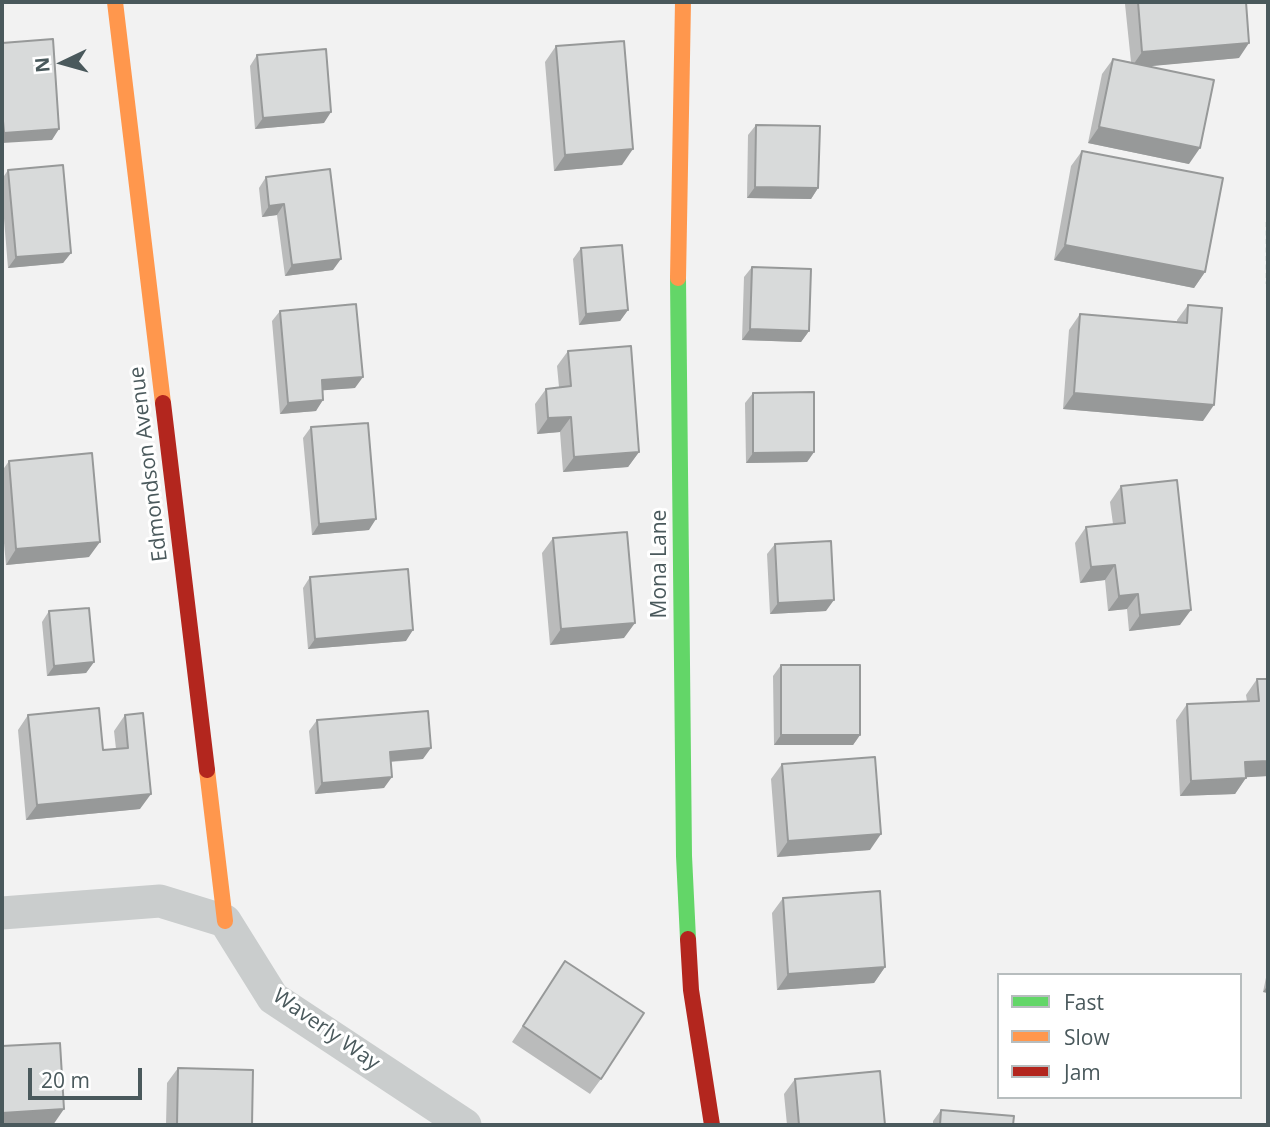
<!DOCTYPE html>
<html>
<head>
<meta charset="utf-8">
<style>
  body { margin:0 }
  #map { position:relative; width:1270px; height:1127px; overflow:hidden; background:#f2f2f2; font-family:"Open Sans",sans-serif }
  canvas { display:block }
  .frame { position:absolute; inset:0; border:4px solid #4a595c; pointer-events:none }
  .legend { position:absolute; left:997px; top:973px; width:245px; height:126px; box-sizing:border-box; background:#fff; border:2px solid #b7bdbe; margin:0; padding:9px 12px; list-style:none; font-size:21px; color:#4a595c }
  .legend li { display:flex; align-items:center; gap:14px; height:35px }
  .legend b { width:35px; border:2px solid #b7bdbe }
  .north { position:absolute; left:28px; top:28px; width:70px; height:70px; -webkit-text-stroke:5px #fff; paint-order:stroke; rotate:265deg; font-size:19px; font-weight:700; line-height:28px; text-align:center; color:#4a595c }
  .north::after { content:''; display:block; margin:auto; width:24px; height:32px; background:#4a595c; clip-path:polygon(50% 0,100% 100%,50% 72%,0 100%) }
  .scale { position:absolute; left:28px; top:1068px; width:114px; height:32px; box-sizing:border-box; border:4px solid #4a595c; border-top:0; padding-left:9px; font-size:21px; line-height:24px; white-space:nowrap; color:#4a595c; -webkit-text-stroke:5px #fff; paint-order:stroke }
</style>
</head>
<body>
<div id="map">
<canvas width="1270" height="1127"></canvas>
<div class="frame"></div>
<ul class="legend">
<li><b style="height:9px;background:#63d668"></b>Fast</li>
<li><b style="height:9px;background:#ff974d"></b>Slow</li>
<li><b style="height:9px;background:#b3261e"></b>Jam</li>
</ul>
<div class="north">N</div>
<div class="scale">20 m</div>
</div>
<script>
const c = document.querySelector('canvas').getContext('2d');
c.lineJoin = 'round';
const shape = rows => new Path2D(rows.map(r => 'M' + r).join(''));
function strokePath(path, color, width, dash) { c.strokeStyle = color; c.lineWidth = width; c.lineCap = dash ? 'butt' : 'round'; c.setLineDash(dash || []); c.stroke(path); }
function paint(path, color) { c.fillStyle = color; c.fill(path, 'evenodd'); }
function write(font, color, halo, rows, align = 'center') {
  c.font = font + ' "Open Sans",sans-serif'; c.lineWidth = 6; c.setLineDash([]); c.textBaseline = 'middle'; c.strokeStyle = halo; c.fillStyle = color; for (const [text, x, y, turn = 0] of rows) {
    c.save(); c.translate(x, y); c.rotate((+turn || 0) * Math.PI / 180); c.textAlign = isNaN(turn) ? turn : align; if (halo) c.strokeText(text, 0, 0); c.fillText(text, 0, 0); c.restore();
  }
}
strokePath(shape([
  [1268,222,1268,284]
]), '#bac4be', 4.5, [5, 3.5]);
strokePath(shape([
  [2,913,160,901,225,921,273,998,465,1125]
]), '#cacdcd', 33);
strokePath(shape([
  [678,278,684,856,688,939]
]), '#63d668', 16);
strokePath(shape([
  [115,2,163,403],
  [678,278,683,2],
  [207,770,225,921]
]), '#ff974d', 16);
strokePath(shape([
  [163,403,207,770],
  [688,939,691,990,712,1125]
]), '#b3261e', 16);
paint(shape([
  [1127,2,1246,2,1239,58,1148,66,1189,164,1088,143,1102,74,1113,59,1131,62,1125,4],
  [556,46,622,165,554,171,545,62],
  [257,55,324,123,255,129,250,66],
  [756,125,818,188,811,199,747,198,748,135],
  [1082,151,1205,272,1194,288,1054,260,1071,166],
  [8,170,71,253,63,263,8,268,2,194,2,179],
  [266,177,333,270,285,276,277,215,262,217,259,188],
  [581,248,628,310,620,321,579,325,573,259],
  [752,267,809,331,801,342,742,340,744,277],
  [1188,305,1203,421,1063,409,1069,330,1080,314,1177,323,1177,320],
  [280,311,355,388,322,390,316,411,280,414,272,321],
  [568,351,639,452,628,467,563,472,560,432,537,434,535,404,546,389,559,387,557,366],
  [753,393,814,452,807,462,746,463,745,403],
  [311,427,369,530,312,535,303,438],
  [9,461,89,557,6,565,2,521,2,471],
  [1121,486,1180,625,1129,631,1127,609,1108,611,1105,580,1080,583,1075,543,1086,527,1113,524,1110,502],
  [553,538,624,638,550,645,542,553],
  [775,544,826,611,770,614,767,554],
  [310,577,406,641,308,649,303,588],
  [49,611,94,662,86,673,47,676,42,622],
  [781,665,860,735,853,745,774,745,773,676],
  [1257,679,1268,679,1268,776,1246,777,1235,794,1180,796,1176,720,1187,704,1247,701,1246,695],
  [28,715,103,750,116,749,114,731,125,715,140,809,26,820,18,730],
  [317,720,423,759,391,762,384,788,315,794,309,731],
  [782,764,870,850,777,857,771,779],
  [783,898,885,967,874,983,777,990,772,913],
  [565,961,601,1079,590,1094,512,1042],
  [1268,968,1268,993,1263,992],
  [178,1068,252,1125,166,1125,167,1083],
  [795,1079,885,1125,787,1125,784,1094],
  [941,1110,1013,1125,933,1125,933,1121]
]), '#babbbb');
paint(shape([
  [1249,43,1239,58,1131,68,1142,52],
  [331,112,324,123,255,129,263,118],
  [1099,127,1200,148,1189,164,1088,143],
  [59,129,52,140,2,143,2,136,4,133],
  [633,149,622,165,554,171,565,155],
  [755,187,818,188,811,199,747,198],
  [284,204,277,215,262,217,269,206],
  [1065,245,1205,272,1194,288,1054,260],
  [71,253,63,263,8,268,16,257],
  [341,259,333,270,285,276,292,265],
  [628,310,620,321,579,325,586,314],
  [750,329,809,331,801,342,742,340],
  [363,377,355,388,314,391,322,380],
  [1074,393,1214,405,1203,421,1063,409],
  [323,400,316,411,280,414,288,403],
  [571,417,560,432,537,434,548,418],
  [639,452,628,467,563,472,574,457],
  [814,452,807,462,746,463,753,453],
  [376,519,369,530,312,535,319,524],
  [100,542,89,557,6,565,16,549],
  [1115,565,1105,580,1080,583,1091,567],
  [1138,594,1127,609,1108,611,1119,596],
  [834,600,826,611,770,614,778,603],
  [1191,610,1180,625,1129,631,1140,615],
  [635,623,624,638,550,645,561,629],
  [413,630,406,641,308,649,315,639],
  [94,662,86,673,47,676,54,666],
  [781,735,860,735,853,745,774,745],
  [431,748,423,759,382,762,390,752],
  [1268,761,1268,776,1234,778,1245,762],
  [392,777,384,788,315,794,322,783],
  [1246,778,1235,794,1180,796,1191,781],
  [151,794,140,809,26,820,37,805],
  [881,834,870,850,777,857,788,841],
  [885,967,874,983,777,990,788,974],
  [1268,985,1268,993,1263,992],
  [64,1109,53,1125,2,1125,2,1113]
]), '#979999');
const building = shape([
  [1138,2,1246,2,1249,43,1142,52,1138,2],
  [53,39,59,129,4,133,2,109,2,43,53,39],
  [624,41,633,149,565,155,556,46,624,41],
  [326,49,331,112,263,118,257,55,326,49],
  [1113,59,1214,80,1200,148,1099,127,1113,59],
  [756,125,820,126,818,188,755,187,756,125],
  [1082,151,1223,178,1205,272,1065,245,1082,151],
  [63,165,71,253,16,257,8,170,63,165],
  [330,169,341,259,292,265,284,204,269,206,266,177,330,169],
  [622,245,628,310,586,314,581,248,622,245],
  [752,267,811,269,809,331,750,329,752,267],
  [356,304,363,377,322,380,323,400,288,403,280,311,356,304],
  [1188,305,1222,308,1214,405,1074,393,1080,314,1187,323,1188,305],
  [631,346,639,452,574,457,571,417,548,418,546,389,571,386,568,351,631,346],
  [814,392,814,452,753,453,753,393,814,392],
  [368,423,376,519,319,524,311,427,368,423],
  [92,453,100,542,16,549,9,461,92,453],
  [1177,480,1191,610,1140,615,1138,594,1119,596,1115,565,1091,567,1086,527,1125,523,1121,486,1177,480],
  [627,532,635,623,561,629,553,538,627,532],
  [831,541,834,600,778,603,775,544,831,541],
  [408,569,413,630,315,639,310,577,408,569],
  [89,608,94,662,54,666,49,611,89,608],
  [781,665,860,665,860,735,781,735,781,665],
  [1257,679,1268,679,1268,761,1245,762,1246,778,1191,781,1187,704,1259,701,1257,679],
  [99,708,103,750,128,748,125,715,143,713,151,794,37,805,28,715,99,708],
  [428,711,431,748,390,752,392,777,322,783,317,720,428,711],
  [875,757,881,834,788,841,782,764,875,757],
  [880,891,885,967,788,974,783,898,880,891],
  [565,961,644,1013,601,1079,523,1026,565,961],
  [60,1043,64,1109,2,1113,2,1046,60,1043],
  [178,1068,253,1070,252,1125,177,1125,178,1068],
  [880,1071,885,1125,799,1125,795,1079,880,1071],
  [941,1110,1014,1116,1013,1125,940,1125,941,1110]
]);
paint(building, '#d8dada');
strokePath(building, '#979999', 2);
write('21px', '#4a595c', '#fff', [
  ["Edmondson Avenue",149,464,-97],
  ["Mona Lane",660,564,-90],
  ["Waverly Way",326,1030,35]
]);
</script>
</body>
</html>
